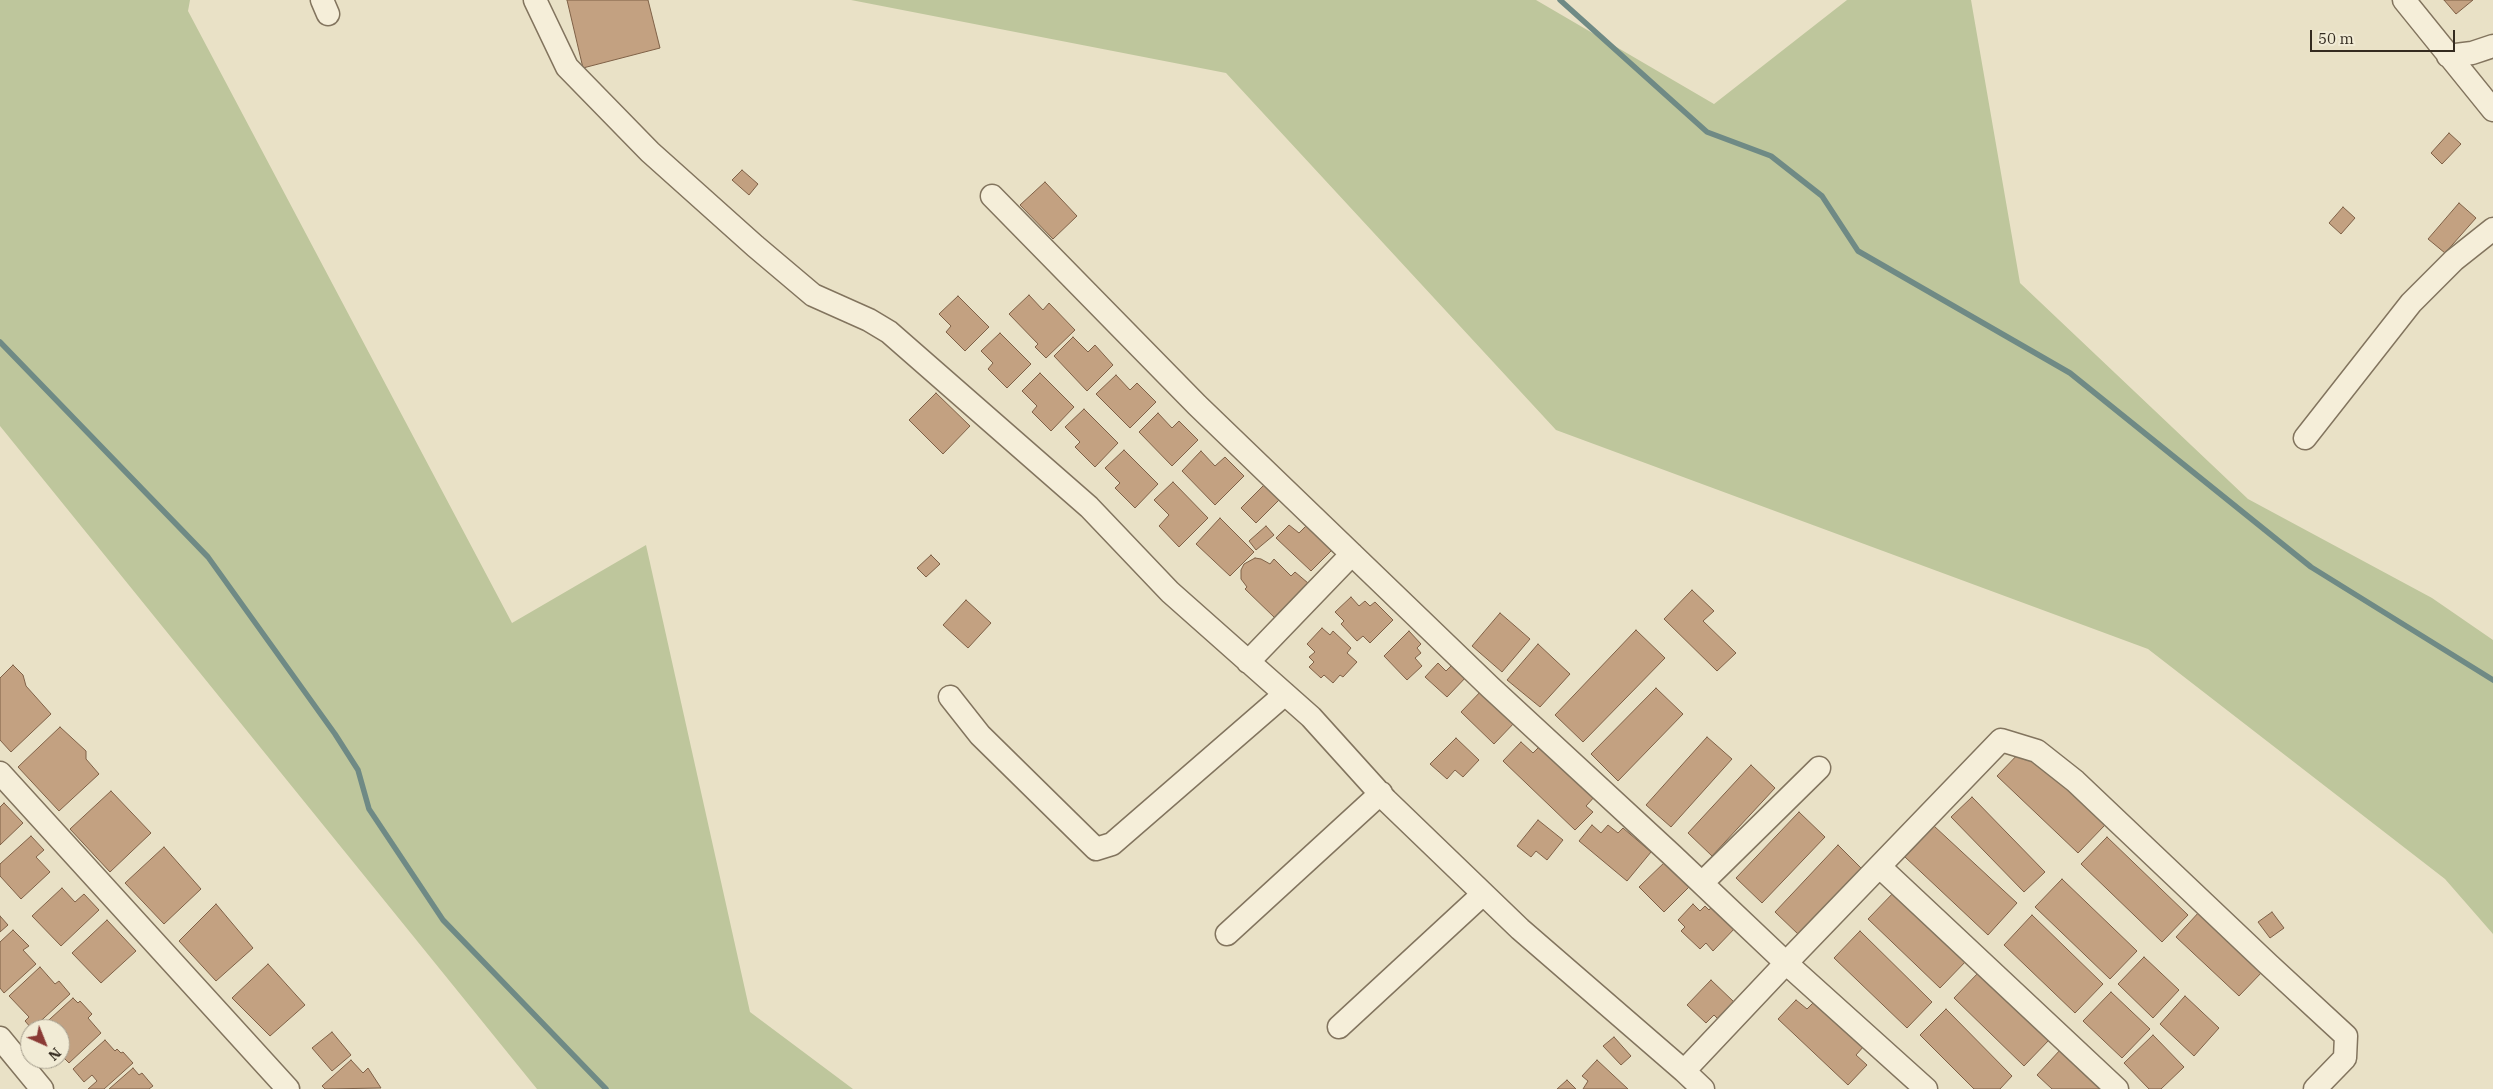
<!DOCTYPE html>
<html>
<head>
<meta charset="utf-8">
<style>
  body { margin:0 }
  #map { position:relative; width:2493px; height:1089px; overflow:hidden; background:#e9e1c6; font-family:"IBM Plex Serif",serif }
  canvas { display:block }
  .north { position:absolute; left:20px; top:1019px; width:50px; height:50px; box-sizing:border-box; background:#f1ebd5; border:1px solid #a59e8d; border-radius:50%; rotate:136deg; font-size:14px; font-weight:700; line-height:20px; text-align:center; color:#342b20 }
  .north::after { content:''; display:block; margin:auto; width:18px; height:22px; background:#8a3a35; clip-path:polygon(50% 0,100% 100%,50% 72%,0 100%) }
  .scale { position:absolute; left:2310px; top:30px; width:145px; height:22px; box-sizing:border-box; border:2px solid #342b20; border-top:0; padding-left:6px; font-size:15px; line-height:18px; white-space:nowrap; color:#342b20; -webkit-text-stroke:4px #f1ebd5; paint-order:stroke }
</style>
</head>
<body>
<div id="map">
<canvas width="2493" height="1089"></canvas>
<div class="north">N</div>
<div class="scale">50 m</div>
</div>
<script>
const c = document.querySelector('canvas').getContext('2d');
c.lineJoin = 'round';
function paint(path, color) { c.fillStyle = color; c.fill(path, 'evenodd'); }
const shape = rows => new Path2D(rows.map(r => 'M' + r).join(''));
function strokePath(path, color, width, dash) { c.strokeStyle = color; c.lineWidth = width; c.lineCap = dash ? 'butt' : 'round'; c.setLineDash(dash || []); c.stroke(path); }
paint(shape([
  [0,0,190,0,188,11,512,623,646,545,750,1012,853,1089,537,1089,0,426],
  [851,0,1536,0,1714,104,1847,0,1971,0,2020,283,2248,499,2432,598,2493,640,2493,934,2445,879,2148,649,1556,430,1226,73]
]), '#bec69c');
strokePath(shape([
  [1560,0,1707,132,1771,156,1822,196,1858,251,2070,373,2311,567,2493,680],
  [0,342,208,557,335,734,358,770,369,809,443,920,606,1089]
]), '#6f8a85', 5.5);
const building = shape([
  [567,0,648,0,660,48,583,68,567,0],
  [2444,0,2473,0,2456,14,2444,0],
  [2449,133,2461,144,2442,164,2431,153,2449,133],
  [742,170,758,184,749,195,732,180,742,170],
  [1045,182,1077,216,1053,239,1020,205,1045,182],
  [2459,203,2476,218,2445,253,2428,239,2459,203],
  [2343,207,2355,218,2341,234,2329,223,2343,207],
  [1029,295,1043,310,1049,303,1075,330,1046,358,1035,347,1038,344,1009,314,1029,295],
  [958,296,989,327,965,351,946,332,951,326,939,314,958,296],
  [1000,333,1031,364,1007,388,988,369,993,363,981,351,1000,333],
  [1073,337,1088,352,1095,345,1113,365,1087,391,1054,356,1073,337],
  [1040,373,1074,407,1051,431,1032,412,1037,406,1022,391,1040,373],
  [1116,375,1130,390,1137,383,1156,402,1130,428,1096,394,1116,375],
  [936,393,970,426,943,454,909,420,936,393],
  [1084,409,1118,443,1095,467,1075,447,1080,442,1065,427,1084,409],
  [1158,413,1172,428,1179,421,1198,440,1172,466,1139,432,1158,413],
  [1124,450,1158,484,1135,508,1115,488,1120,483,1105,468,1124,450],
  [1201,451,1215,466,1225,457,1244,476,1215,505,1182,471,1201,451],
  [1173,482,1208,518,1179,547,1159,526,1169,515,1154,500,1173,482],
  [1267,482,1282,497,1256,523,1241,508,1267,482],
  [1220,518,1254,552,1230,576,1196,544,1220,518],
  [1309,523,1334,548,1311,571,1276,538,1289,525,1299,533,1309,523],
  [1266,526,1274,535,1256,550,1249,541,1266,526],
  [931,555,940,564,926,577,917,568,931,555],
  [1255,558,1261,559,1270,564,1274,559,1291,576,1295,572,1308,583,1275,618,1245,589,1247,587,1241,579,1241,570,1244,564,1255,558],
  [1692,590,1714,611,1703,621,1736,653,1717,671,1664,619,1692,590],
  [1351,597,1359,606,1365,601,1370,606,1375,602,1393,620,1370,643,1363,636,1357,641,1341,624,1344,621,1335,612,1351,597],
  [966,600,991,623,968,648,943,625,966,600],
  [1500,613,1530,639,1502,672,1472,646,1500,613],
  [1322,628,1330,635,1333,631,1351,648,1347,653,1357,662,1343,677,1340,675,1333,683,1324,675,1321,678,1309,667,1314,662,1309,657,1315,652,1307,644,1322,628],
  [1636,630,1665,658,1583,742,1555,715,1636,630],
  [1409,631,1421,644,1417,648,1421,653,1415,658,1422,666,1407,680,1384,656,1409,631],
  [1538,644,1570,674,1540,707,1507,680,1538,644],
  [1456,661,1469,674,1447,697,1425,677,1438,663,1446,671,1456,661],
  [13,665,23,675,26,686,51,714,11,752,0,740,0,678,13,665],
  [1484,688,1517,720,1494,744,1461,712,1484,688],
  [1656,688,1683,714,1618,781,1591,754,1656,688],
  [60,727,86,751,86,759,99,774,59,811,18,767,60,727],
  [1707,737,1732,759,1671,827,1646,805,1707,737],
  [1456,738,1479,760,1463,777,1455,770,1447,779,1430,764,1456,738],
  [1521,742,1533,753,1543,743,1597,794,1586,806,1593,812,1575,830,1503,761,1521,742],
  [2024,748,2105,825,2078,853,1997,776,2024,748],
  [1751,765,1775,788,1712,856,1688,833,1751,765],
  [111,791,151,833,110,872,70,829,111,791],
  [1972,797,2045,872,2024,892,1951,817,1972,797],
  [4,803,23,823,0,845,0,807,4,803],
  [1799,812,1825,837,1762,903,1736,878,1799,812],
  [1538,820,1563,840,1547,860,1536,851,1531,857,1517,846,1538,820],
  [1592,825,1601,833,1608,825,1618,833,1623,828,1651,852,1627,881,1579,841,1592,825],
  [1934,826,2017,903,1988,935,1905,857,1934,826],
  [31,836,44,850,36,857,50,872,21,899,0,876,0,864,31,836],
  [2107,837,2188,915,2162,942,2081,864,2107,837],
  [1838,845,1862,869,1799,935,1775,912,1838,845],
  [164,847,201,889,164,924,125,883,164,847],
  [1667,860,1691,885,1664,912,1639,887,1667,860],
  [2062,879,2137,951,2110,979,2035,907,2062,879],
  [62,888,75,902,84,894,99,910,61,946,32,916,62,888],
  [1897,889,1969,958,1940,988,1868,919,1897,889],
  [216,904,253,948,216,981,179,941,216,904],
  [1693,904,1700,911,1705,906,1709,910,1714,904,1737,926,1713,951,1706,943,1700,949,1681,931,1685,927,1678,920,1693,904],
  [2200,911,2263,971,2239,996,2176,937,2200,911],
  [2272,912,2284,928,2270,938,2258,922,2272,912],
  [2032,915,2103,984,2075,1013,2004,945,2032,915],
  [0,916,8,925,0,932,0,916],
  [107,920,136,951,101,983,72,953,107,920],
  [13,930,29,946,23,950,36,964,4,993,0,988,0,942,13,930],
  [1860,931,1932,1002,1907,1028,1834,958,1860,931],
  [2144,957,2179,990,2153,1018,2118,984,2144,957],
  [268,964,305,1005,270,1036,232,998,268,964],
  [40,967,55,984,59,981,70,994,32,1029,25,1021,29,1017,9,996,40,967],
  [1980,971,2050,1039,2024,1066,1954,998,1980,971],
  [1711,980,1734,1002,1718,1019,1714,1015,1706,1023,1687,1005,1711,980],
  [2111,992,2150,1029,2122,1058,2083,1021,2111,992],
  [2185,996,2219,1028,2194,1056,2160,1024,2185,996],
  [73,998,78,1003,80,1001,92,1014,88,1018,101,1033,69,1063,60,1054,60,1029,39,1029,73,998],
  [1796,1000,1807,1009,1816,1000,1864,1046,1856,1055,1867,1065,1848,1085,1778,1019,1796,1000],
  [1946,1009,2012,1076,2000,1089,1974,1089,1920,1035,1946,1009],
  [332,1032,351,1055,332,1071,312,1048,332,1032],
  [2153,1035,2184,1067,2161,1089,2149,1089,2124,1063,2153,1035],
  [1614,1037,1631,1056,1621,1065,1603,1046,1614,1037],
  [105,1040,115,1051,117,1049,121,1053,123,1052,133,1063,104,1089,88,1089,97,1081,92,1075,84,1082,73,1069,105,1040],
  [2061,1049,2101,1086,2098,1089,2052,1089,2037,1075,2061,1049],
  [351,1060,363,1073,368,1068,381,1088,325,1089,322,1086,351,1060],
  [1597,1060,1628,1089,1583,1089,1588,1081,1582,1076,1597,1060],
  [133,1068,139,1075,142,1073,153,1086,149,1089,109,1089,133,1068],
  [1567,1080,1576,1089,1557,1089,1567,1080]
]);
paint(building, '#c3a181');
strokePath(building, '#7f6147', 1);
const minor = shape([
  [322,0,328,14],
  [535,0,567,67,650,152,755,246,813,295,869,320,889,332,1089,507,1170,592,1311,717,1386,800,1520,929,1684,1071],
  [2404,0,2493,110],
  [2448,56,2472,53,2493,46],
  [992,196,1197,405,1490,687,1672,855,1786,963,1684,1071,1703,1089],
  [2305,438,2411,303,2454,260,2493,229],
  [1248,662,1352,554],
  [950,697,980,735,1096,849,1112,844,1285,694],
  [0,773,288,1089],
  [1880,867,2117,1089],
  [1702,883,1819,768],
  [1227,934,1381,793],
  [1339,1027,1483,894],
  [0,1038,42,1089],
  [1926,1089,1786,963,2001,740,2037,751,2075,781,2268,964,2346,1036,2345,1058,2315,1089]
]);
strokePath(minor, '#82745e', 25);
strokePath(minor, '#f5eed9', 22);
</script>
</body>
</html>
